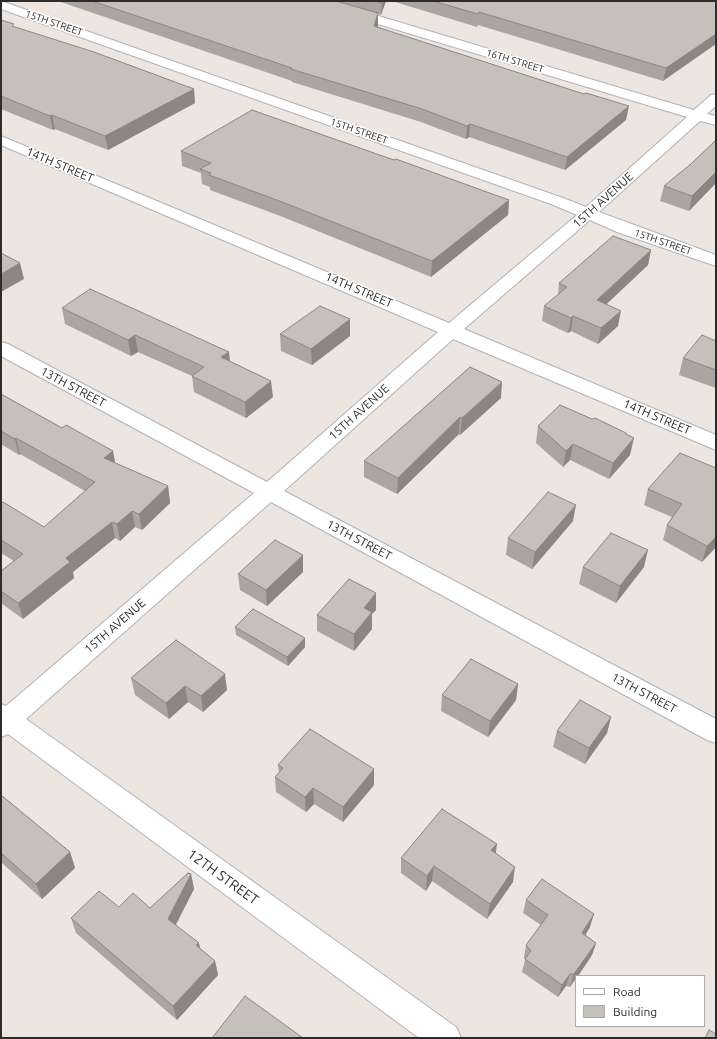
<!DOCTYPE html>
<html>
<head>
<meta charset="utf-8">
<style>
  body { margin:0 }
  #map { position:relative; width:717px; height:1039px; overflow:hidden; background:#ede5df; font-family:Ubuntu,sans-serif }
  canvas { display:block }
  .frame { position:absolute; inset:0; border:2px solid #2c2c2c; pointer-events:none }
  .legend { position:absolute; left:575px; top:975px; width:130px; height:52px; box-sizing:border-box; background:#fff; border:1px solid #ababab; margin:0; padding:5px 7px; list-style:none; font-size:12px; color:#2c2c2c }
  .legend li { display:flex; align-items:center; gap:8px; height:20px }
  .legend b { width:20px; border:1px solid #ababab }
</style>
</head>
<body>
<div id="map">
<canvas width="717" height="1039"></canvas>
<div class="frame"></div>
<ul class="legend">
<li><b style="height:5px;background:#fff"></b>Road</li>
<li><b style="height:11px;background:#c6c0ba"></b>Building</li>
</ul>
</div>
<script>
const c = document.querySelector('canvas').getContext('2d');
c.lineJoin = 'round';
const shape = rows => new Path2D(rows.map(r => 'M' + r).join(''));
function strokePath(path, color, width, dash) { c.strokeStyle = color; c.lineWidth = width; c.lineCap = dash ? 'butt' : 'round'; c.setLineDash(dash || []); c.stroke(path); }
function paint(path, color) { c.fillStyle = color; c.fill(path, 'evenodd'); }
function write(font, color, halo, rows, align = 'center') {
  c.font = font + ' Ubuntu,sans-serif'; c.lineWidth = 3.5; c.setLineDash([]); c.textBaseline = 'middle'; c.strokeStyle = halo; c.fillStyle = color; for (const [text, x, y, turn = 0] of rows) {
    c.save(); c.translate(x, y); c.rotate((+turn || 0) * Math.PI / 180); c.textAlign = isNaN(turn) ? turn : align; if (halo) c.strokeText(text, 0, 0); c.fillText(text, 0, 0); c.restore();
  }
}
const street = shape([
  [1,1,563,198,586,207,687,117,311,4,309,1,328,1,694,110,711,95,716,94,716,106,707,114,716,116,716,125,700,121,599,212,716,255,716,266,617,232,590,220,464,329,716,435,716,450,453,339,284,491,716,719,716,743,707,740,271,502,26,719,456,1027,461,1038,419,1038,8,734,1,737,1,704,6,706,254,493,1,356,1,342,8,344,267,482,438,332,1,145,1,136,449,323,577,215,551,204,1,9,1,1]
]);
strokePath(street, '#afb3bc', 2);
paint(street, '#fff');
paint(shape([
  [58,1,386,1,381,15,378,14,378,27,626,120,565,170,469,137,466,139,421,122,292,82,292,81],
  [392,1,716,1,663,81,478,25,477,27],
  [1,20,15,27,195,103,108,150,55,129,53,130,1,109],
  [716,140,716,183,689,211,660,201,664,186,692,163],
  [181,151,394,160,509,200,508,215,431,277,283,217,210,190,210,187,202,184,201,173,182,166],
  [651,250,648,265,606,304,618,326,598,344,571,331,568,333,542,321,544,306,558,295,559,283],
  [62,308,229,352,230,361,273,397,246,418,194,392,192,376,138,352,131,356,65,324],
  [280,334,350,336,312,365,281,351],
  [716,341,716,388,679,375,683,358],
  [1,394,62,428,113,451,115,463,168,486,170,503,142,530,135,527,120,541,115,538,73,572,74,578,23,619,1,603,1,571,14,561,1,553,1,504,44,527,85,491,20,454,19,455,1,444],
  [501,398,460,435,459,434,397,494,364,477,364,461],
  [538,426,626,434,630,455,609,479,570,460,563,467,536,443],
  [716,468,716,547,702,562,663,540,667,525,672,517,644,505,648,489],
  [573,521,532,569,506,555,508,538],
  [583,567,644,567,616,603,579,584],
  [303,572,267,606,240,590,238,574],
  [376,610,372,614,372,629,354,651,317,631,317,615],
  [235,627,305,647,288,666,236,635],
  [131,678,227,690,203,712,188,702,169,719,135,695],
  [518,684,516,700,488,737,441,711,442,695],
  [611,717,607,733,585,764,553,747,557,731],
  [278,765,374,785,343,822,314,804,306,812,276,792,275,777,279,772],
  [1,795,70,852,75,868,42,899,2,863,1,864],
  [496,853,513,882,487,919,432,881,426,891,401,873,401,858],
  [191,874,194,889,176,925,200,949,215,961,218,975,177,1020,76,933,71,918,119,907,150,908],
  [526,900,590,927,585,935,596,943,592,955,578,976,576,976,576,978,570,987,566,986,558,997,522,972,525,960,524,958,526,945,541,925,523,913]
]), '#aaa5a0');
paint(shape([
  [382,1,386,1,381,15,382,3],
  [378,13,378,26,374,38,374,26],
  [716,34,716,44,663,81,666,68],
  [194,89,195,103,108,150,105,136],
  [629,106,626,120,565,170,567,157],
  [52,115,55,129,53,130,50,116],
  [470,124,469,137,466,139,467,126],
  [716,172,716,183,689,211,692,196],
  [509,200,508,215,431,277,432,261],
  [651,250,648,265,594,316,597,300],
  [20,263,24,279,1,292,1,274],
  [621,311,618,326,598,344,601,328],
  [573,316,571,331,568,333,571,318],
  [350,319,350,336,312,365,311,349],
  [135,335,138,352,131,356,128,340],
  [229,352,230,368,221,357],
  [271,381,273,397,246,418,245,402],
  [502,382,501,398,460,435,462,418],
  [460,417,459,434,397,494,398,478],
  [16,438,20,454,19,455,15,439],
  [634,438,630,455,609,479,613,463],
  [573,444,570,460,563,467,566,451],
  [113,451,116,468,104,458],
  [168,486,170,503,142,530,139,514],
  [576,505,573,521,532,569,535,552],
  [132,511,135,527,120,541,117,524],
  [112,522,115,538,73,572,74,578,23,619,18,603,66,558],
  [716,537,716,547,702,562,707,546],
  [648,550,644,567,616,603,620,586],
  [303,555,303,572,267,606,266,590],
  [376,593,376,610,372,614,372,629,354,651,354,634,364,608],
  [305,638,305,647,288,666,287,657],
  [225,674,227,690,203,712,201,696],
  [518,684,516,700,488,737,490,721],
  [185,686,188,702,169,719,166,703],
  [611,717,607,733,585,764,589,748],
  [374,769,374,785,343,822,343,807],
  [313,788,314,804,306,812,305,797],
  [497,844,495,859,491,850],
  [70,852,75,868,42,899,36,884],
  [434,866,432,881,426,891,427,876],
  [515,867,513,882,487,919,490,904],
  [191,874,194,889,171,933,168,919],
  [594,914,590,927,579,946,582,933],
  [199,943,202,957,196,945],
  [596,943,592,955,578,976,576,976,576,978,570,987,574,974],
  [215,961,218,975,177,1020,173,1006],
  [570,974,566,986,558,997,562,985]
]), '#8b8682');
const building = shape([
  [92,1,336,1,378,13,374,26,584,94,586,93,629,106,567,157,470,124,467,126,422,109,291,69,292,68,92,1],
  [374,1,382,1,382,3,374,1],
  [433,1,716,1,716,34,666,68,479,12,478,14,433,1],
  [1,20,14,24,12,26,94,52,194,89,105,136,52,115,50,116,1,96,1,20],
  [252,110,394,160,396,159,509,200,432,261,282,202,209,175,211,173,200,169,211,163,181,151,252,110],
  [716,140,716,172,692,196,664,186,692,163,716,140],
  [613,236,651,250,597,300,621,311,601,328,573,316,571,318,544,306,567,287,559,283,613,236],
  [1,253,20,263,1,274,1,253],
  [90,289,229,352,221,357,271,381,245,402,192,376,204,367,135,335,128,340,62,308,90,289],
  [320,306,350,319,311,349,280,334,320,306],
  [702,335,716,341,716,370,683,358,702,335],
  [470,367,502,382,462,418,460,417,398,478,364,461,470,367],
  [1,394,62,428,66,425,113,451,104,458,168,486,139,514,132,511,117,524,112,522,66,558,70,562,18,603,1,591,1,571,23,554,1,540,1,504,3,502,44,527,95,482,16,438,15,439,1,431,1,394],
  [560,405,592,419,595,418,626,433,626,434,634,438,613,463,573,444,566,451,538,426,560,405],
  [680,453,716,468,716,537,707,546,667,525,682,504,648,489,680,453],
  [548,492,576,505,535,552,508,538,548,492],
  [611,533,648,550,620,586,583,567,611,533],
  [275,540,303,555,266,590,238,574,275,540],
  [349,579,376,593,364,608,372,612,354,634,317,615,349,579],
  [253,609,305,638,287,657,235,627,253,609],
  [176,640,225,674,201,696,185,686,166,703,131,678,176,640],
  [471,659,518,684,490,721,442,695,471,659],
  [580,700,611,717,589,748,557,731,580,700],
  [310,729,374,769,343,807,313,788,305,797,275,777,283,768,278,765,310,729],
  [1,795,70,852,36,884,1,853,1,795],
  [442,809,497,844,491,850,515,867,490,904,434,866,427,876,401,858,442,809],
  [188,873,191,874,168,919,199,943,196,945,215,961,173,1006,71,918,99,891,119,907,133,893,150,908,188,873],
  [542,879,594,914,582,933,596,943,574,974,570,974,562,985,525,959,531,951,526,945,548,915,526,900,542,879],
  [245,996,303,1038,212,1038,245,996],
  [709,1030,716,1034,716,1033,716,1038,705,1038,709,1030]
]);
paint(building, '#c6c0ba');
strokePath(building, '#8b8682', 1);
write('10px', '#2c2c2c', '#fff', [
  ["15TH STREET",54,23,19],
  ["16TH STREET",515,61,17],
  ["15TH STREET",359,131,19],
  ["15TH STREET",663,242,19]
]);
write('12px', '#2c2c2c', '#fff', [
  ["14TH STREET",60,165,23],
  ["15TH AVENUE",603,200,-42],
  ["14TH STREET",359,290,23],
  ["13TH STREET",73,387,28],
  ["15TH AVENUE",359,412,-42],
  ["14TH STREET",657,417,23],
  ["13TH STREET",359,540,28],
  ["15TH AVENUE",115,626,-41],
  ["13TH STREET",644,693,28]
]);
write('14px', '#2c2c2c', '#fff', [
  ["12TH STREET",223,877,36]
]);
</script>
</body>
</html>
